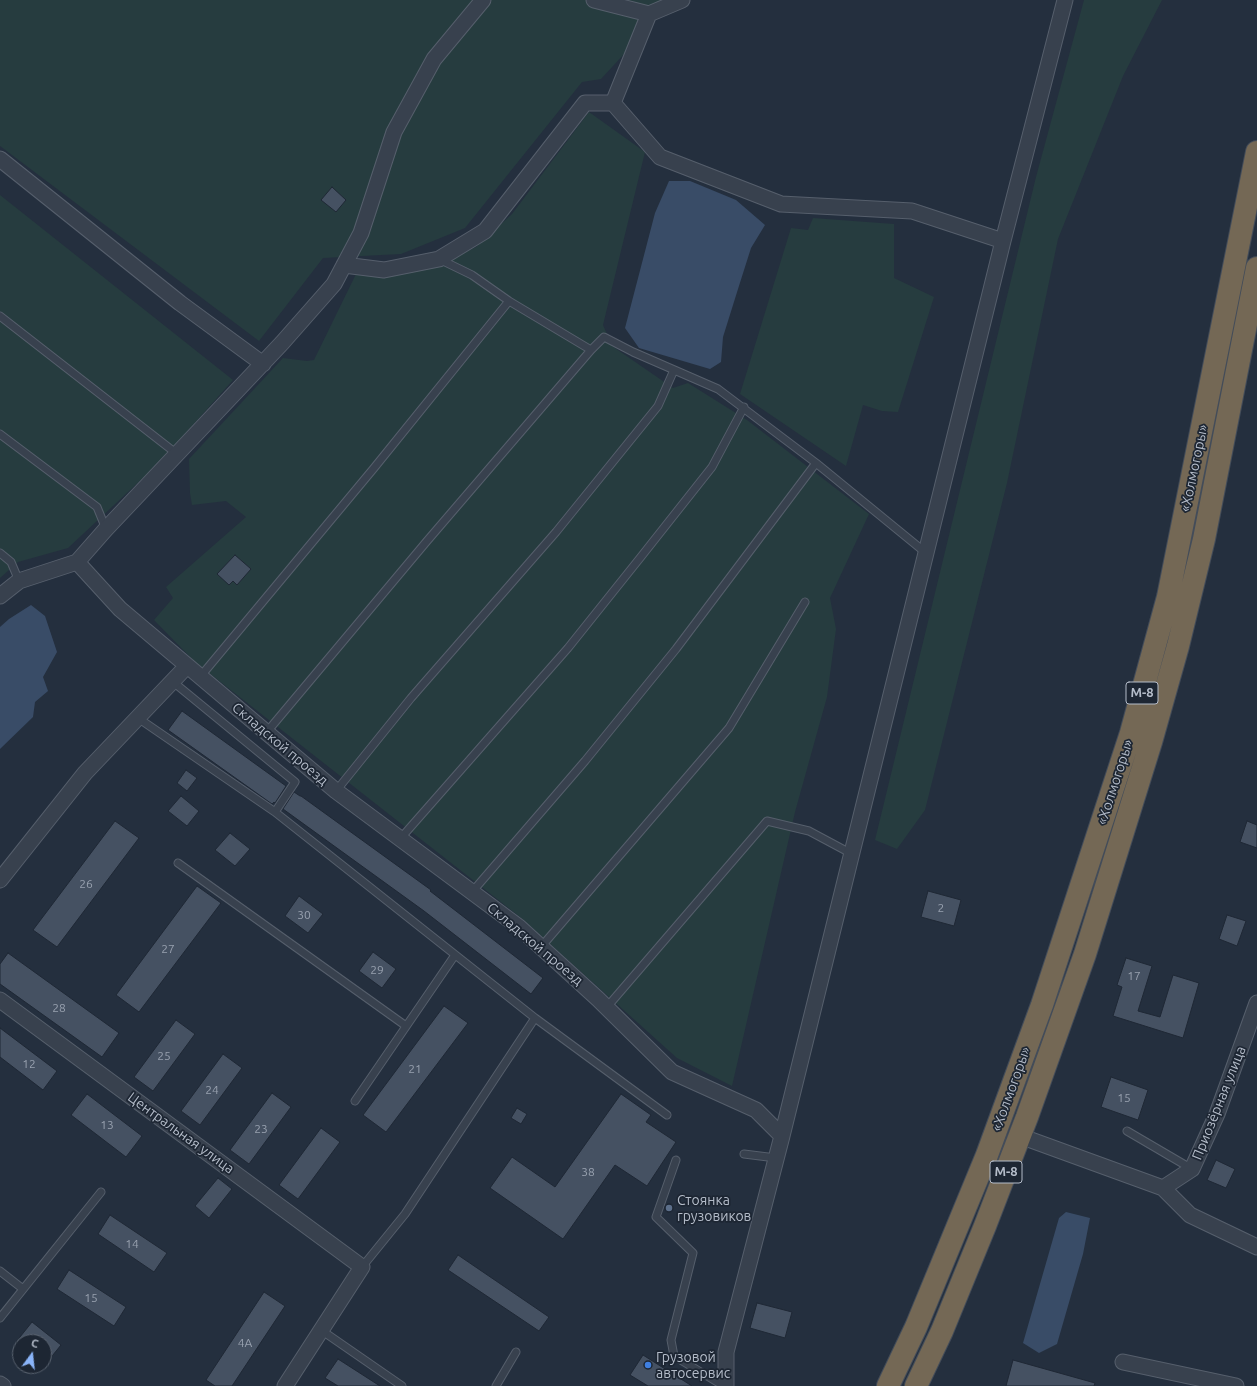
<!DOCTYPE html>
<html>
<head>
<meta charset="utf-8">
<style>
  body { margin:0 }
  #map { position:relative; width:1257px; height:1386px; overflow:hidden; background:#242f3e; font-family:Ubuntu,sans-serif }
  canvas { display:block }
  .north { position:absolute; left:12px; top:1334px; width:40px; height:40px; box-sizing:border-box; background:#1d2633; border:1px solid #59626f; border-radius:50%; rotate:15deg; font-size:11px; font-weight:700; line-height:16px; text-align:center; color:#b4bcc9 }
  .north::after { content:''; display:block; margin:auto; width:14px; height:18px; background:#8ab4f8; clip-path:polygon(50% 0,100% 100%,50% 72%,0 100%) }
</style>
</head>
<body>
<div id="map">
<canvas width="1257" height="1386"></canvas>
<div class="north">С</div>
</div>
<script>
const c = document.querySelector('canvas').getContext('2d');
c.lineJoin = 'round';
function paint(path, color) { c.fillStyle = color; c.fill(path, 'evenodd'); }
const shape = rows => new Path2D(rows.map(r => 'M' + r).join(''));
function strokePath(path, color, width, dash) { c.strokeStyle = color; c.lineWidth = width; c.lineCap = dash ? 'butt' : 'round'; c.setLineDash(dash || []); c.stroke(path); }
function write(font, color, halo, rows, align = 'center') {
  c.font = font + ' Ubuntu,sans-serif'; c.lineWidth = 3.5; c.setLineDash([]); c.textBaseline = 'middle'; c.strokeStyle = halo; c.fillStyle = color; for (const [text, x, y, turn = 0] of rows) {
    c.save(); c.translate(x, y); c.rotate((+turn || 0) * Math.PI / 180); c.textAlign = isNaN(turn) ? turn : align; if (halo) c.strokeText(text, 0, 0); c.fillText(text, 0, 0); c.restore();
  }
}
paint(shape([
  [0,0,674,0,601,79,582,82,465,228,401,254,323,258,259,341,0,146],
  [1084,0,1162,0,1123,76,1058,239,1007,483,925,810,897,849,875,840,1036,177],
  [589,112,645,152,603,325,612,346,673,388,688,383,747,420,869,514,830,598,836,629,827,697,795,812,732,1086,677,1058,520,917,195,662,154,620,173,598,166,587,246,517,226,501,192,505,190,493,189,459,283,358,307,361,314,360,356,274,434,267,476,247,512,214],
  [0,195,233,380,159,463,68,548,18,562,0,578],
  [813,218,894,224,894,278,934,297,898,412,882,411,863,405,846,466,740,394,791,228,808,230]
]), '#263c3f');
paint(shape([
  [669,181,690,181,736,200,765,225,751,248,738,289,723,337,721,362,710,369,639,348,625,328,655,213],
  [31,605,45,616,57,652,43,677,48,691,35,702,33,717,0,749,0,627,9,619],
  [1066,1212,1090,1218,1083,1254,1057,1344,1039,1353,1023,1343,1059,1218]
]), '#394c67');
const building = shape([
  [332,187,346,200,336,212,321,200,332,187],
  [235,555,251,569,237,585,233,581,229,585,217,574,235,555],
  [182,711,286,786,275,803,274,802,272,804,168,730,182,711],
  [186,770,197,778,187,791,177,783,186,770],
  [294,792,300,796,301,796,431,890,430,891,543,978,531,994,424,911,283,809,294,792],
  [181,796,199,811,187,826,168,811,181,796],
  [115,821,139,838,57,947,33,930,115,821],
  [1247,821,1257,825,1257,848,1240,842,1247,821],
  [230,833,250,849,235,866,215,850,230,833],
  [197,886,221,903,139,1012,116,995,197,886],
  [928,891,961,900,954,926,921,917,928,891],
  [299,896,323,914,308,933,285,916,299,896],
  [1227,915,1246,921,1237,946,1219,939,1227,915],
  [373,952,396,969,382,988,359,971,373,952],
  [8,953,119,1033,102,1057,0,984,0,964,8,953],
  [1126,958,1152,966,1138,1011,1160,1017,1173,975,1199,983,1183,1038,1113,1016,1122,987,1117,985,1126,958],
  [444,1006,468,1023,386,1132,363,1115,444,1006],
  [176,1020,195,1034,153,1091,134,1077,176,1020],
  [0,1028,57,1071,43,1090,0,1057,0,1028],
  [223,1054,242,1068,200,1125,181,1111,223,1054],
  [1111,1077,1148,1090,1138,1120,1101,1107,1111,1077],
  [272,1093,291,1107,249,1164,230,1150,272,1093],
  [87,1094,142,1136,126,1157,71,1115,87,1094],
  [621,1094,651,1115,646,1122,676,1142,647,1186,615,1165,563,1239,490,1188,512,1157,555,1187,621,1094],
  [517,1108,527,1114,521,1124,511,1118,517,1108],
  [321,1128,340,1142,298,1199,279,1185,321,1128],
  [1216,1160,1235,1169,1226,1188,1207,1180,1216,1160],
  [218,1178,232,1189,209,1218,195,1206,218,1178],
  [110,1215,167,1253,154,1272,98,1234,110,1215],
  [458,1255,549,1317,539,1331,448,1270,458,1255],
  [69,1270,126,1307,114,1326,57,1289,69,1270],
  [264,1292,285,1306,232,1386,215,1386,206,1380,264,1292],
  [757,1303,792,1312,785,1338,750,1328,757,1303],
  [32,1322,61,1345,44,1366,44,1342,16,1342,32,1322],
  [643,1355,692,1386,648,1386,630,1375,643,1355],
  [338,1359,380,1386,338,1386,325,1378,338,1359],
  [1013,1360,1095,1383,1094,1386,1006,1386,1013,1360]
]);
paint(building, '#455162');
strokePath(building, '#1f2835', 1);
const lane = shape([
  [439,259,472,275,509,301,591,350,604,337,633,352,718,389,816,463,926,553],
  [0,316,177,454],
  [0,434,97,507,106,529],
  [0,553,11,562,19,581],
  [200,677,374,468,509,301],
  [172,681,295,782,275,812,535,1018,405,1214,362,1267],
  [138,718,275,812],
  [266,733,427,541,591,350],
  [336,791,411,698,556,532,658,406,674,370],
  [400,839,568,648,640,558,712,467,744,407],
  [178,863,406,1026],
  [472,892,585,761,676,649,816,463],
  [541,947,729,728,805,602],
  [607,1007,767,821,809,831,852,854],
  [535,1018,667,1115],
  [355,1101,455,955],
  [1127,1131,1192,1169],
  [744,1154,776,1158],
  [676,1160,656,1217,693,1253,671,1340,674,1356,724,1386],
  [0,1271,23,1289],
  [0,1318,101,1192],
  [321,1330,402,1386],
  [496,1386,516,1352]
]);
const street = shape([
  [594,0,649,14,682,0],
  [613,103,649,14],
  [0,159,180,303,263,364],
  [344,265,384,270,439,259,485,231,585,103,613,103,660,157,781,204,912,211,1003,241],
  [77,562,120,609,336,791,519,927,598,999,672,1072,756,1110,782,1136,726,1352,726,1386],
  [0,596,19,581,77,562,106,529,282,343,334,284,361,233,394,132,434,59,483,0],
  [0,880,85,773,187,666],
  [0,1000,362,1267,285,1386],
  [782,1136,1003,241,1065,0],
  [1020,1136,1163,1188,1190,1215,1257,1247],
  [1163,1188,1192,1169,1217,1114,1257,1003],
  [1123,1362,1236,1386],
  [0,1384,3,1386]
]);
const highway = shape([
  [888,1386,916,1327,987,1155,1042,1005,1131,733,1168,597,1257,152],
  [916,1386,942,1331,985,1226,1027,1117,1085,954,1151,742,1178,646,1204,539,1257,268]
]);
strokePath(lane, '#565f6c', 9);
strokePath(street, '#565f6c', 17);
strokePath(highway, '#434c59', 24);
strokePath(lane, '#38414e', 7);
strokePath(street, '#38414e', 15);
strokePath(highway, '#746855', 22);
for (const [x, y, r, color] of [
  [669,1208,4,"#5c6f8a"],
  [648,1365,4,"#3f7fe0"]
]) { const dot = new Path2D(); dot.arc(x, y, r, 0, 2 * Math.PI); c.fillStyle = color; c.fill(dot); strokePath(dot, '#1d2633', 1.5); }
write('12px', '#98a1af', null, [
  ["26",86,884],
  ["2",941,908],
  ["30",304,915],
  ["27",168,949],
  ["29",377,970],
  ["17",1134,976],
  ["28",59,1008],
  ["25",164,1056],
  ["12",29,1064],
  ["21",415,1069],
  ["24",212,1090],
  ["15",1124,1098],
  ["13",107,1125],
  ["23",261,1129],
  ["38",588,1172],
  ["14",132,1244],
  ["15",91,1298],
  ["4А",245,1343]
]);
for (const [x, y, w] of [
  [1142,693,32],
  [1006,1172,32]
]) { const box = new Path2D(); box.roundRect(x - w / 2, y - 11, w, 22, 3); c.fillStyle = '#1d2633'; c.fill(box); strokePath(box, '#b4bcc9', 1); }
write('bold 13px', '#b4bcc9', null, [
  ["М-8",1142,693],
  ["М-8",1006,1172]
]);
write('14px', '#b4bcc9', '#1d2633', [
  ["«Холмогоры»",1194,468,-78],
  ["Складской проезд",280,744,40],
  ["«Холмогоры»",1115,782,-72],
  ["Складской проезд",535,944,40],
  ["«Холмогоры»",1011,1089,-70],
  ["Приозёрная улица",1219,1103,-68],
  ["Центральная улица",181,1133,36]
]);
write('14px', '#b4bcc9', '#1d2633', [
  ["Стоянка",677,1200],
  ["грузовиков",677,1216],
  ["Грузовой",656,1357],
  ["автосервис",656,1373]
], 'left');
</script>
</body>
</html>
